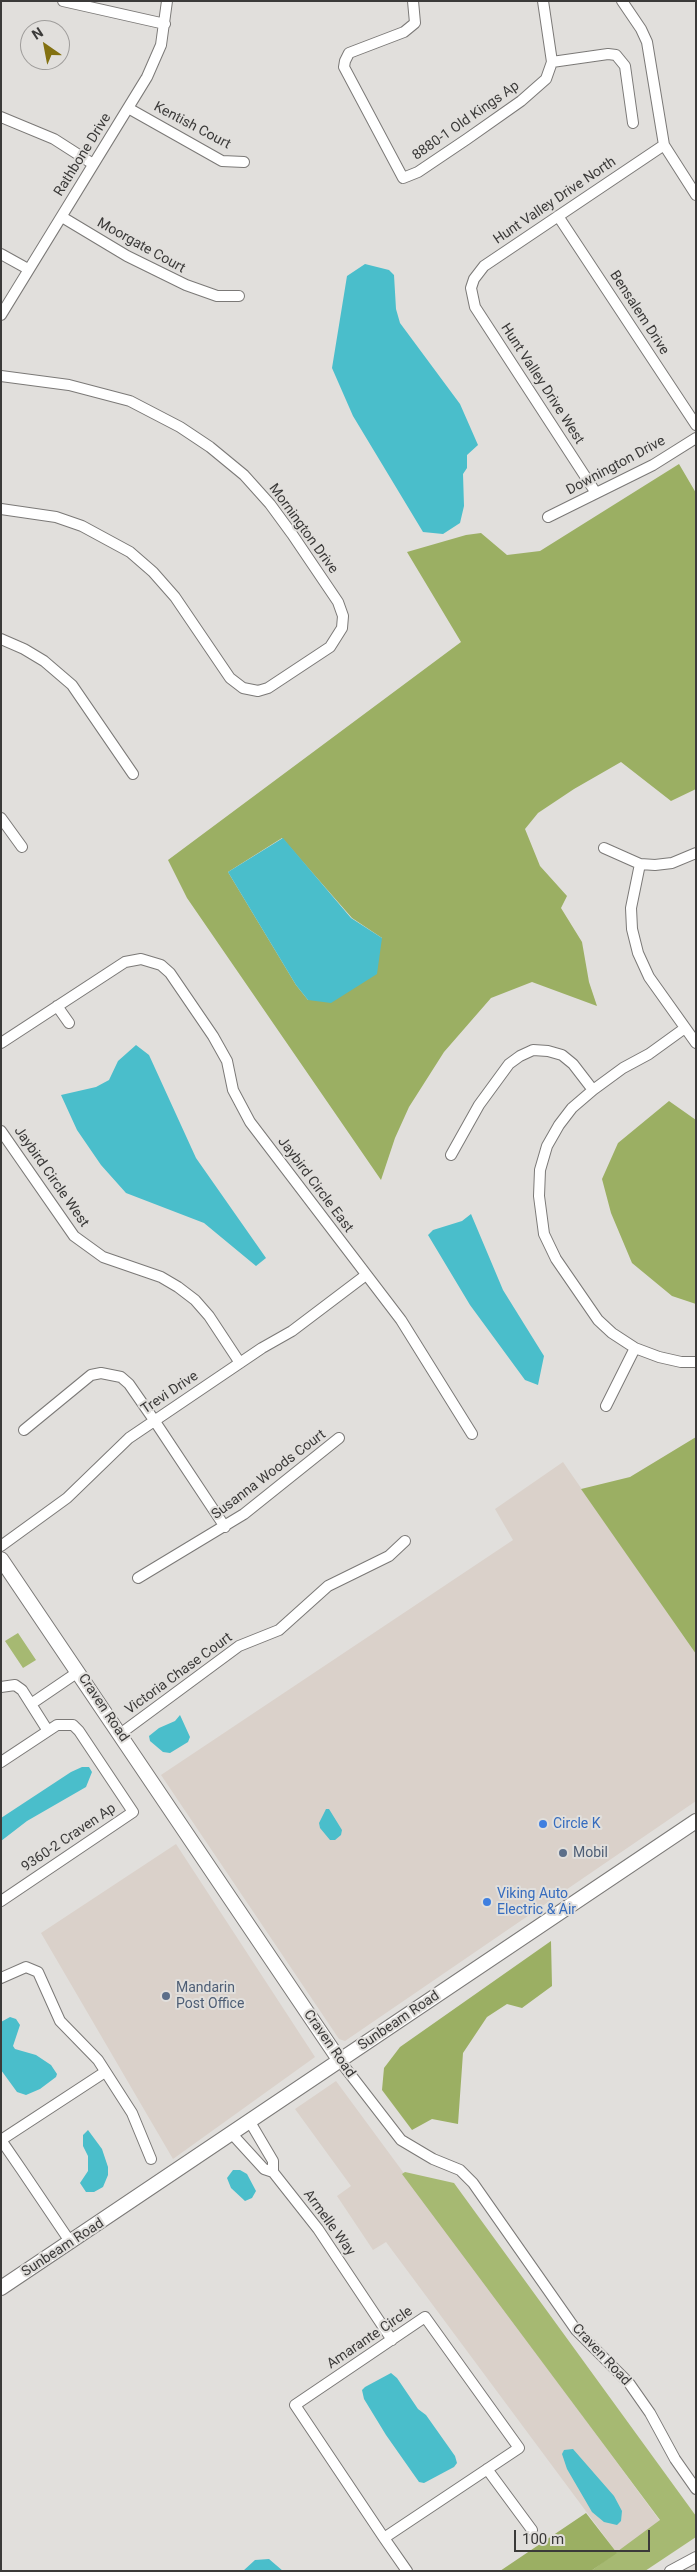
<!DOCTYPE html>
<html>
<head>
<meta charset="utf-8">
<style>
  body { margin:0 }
  #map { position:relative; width:697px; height:2572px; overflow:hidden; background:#e1dfdc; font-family:Roboto,sans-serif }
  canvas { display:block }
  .frame { position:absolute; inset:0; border:2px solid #3b3a39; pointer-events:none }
  .north { position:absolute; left:20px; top:20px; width:50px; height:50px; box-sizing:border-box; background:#e1dfdc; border:1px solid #9f9d9b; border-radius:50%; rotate:327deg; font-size:14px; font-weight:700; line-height:20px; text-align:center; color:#3b3a39 }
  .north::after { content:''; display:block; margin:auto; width:18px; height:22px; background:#837111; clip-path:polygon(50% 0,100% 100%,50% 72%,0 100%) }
  .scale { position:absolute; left:514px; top:2530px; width:136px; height:22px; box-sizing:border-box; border:2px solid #3b3a39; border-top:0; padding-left:6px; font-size:15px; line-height:18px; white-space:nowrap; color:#3b3a39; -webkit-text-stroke:4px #e1dfdc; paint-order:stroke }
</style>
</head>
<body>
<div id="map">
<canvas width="697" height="2572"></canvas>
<div class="frame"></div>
<div class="north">N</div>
<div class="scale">100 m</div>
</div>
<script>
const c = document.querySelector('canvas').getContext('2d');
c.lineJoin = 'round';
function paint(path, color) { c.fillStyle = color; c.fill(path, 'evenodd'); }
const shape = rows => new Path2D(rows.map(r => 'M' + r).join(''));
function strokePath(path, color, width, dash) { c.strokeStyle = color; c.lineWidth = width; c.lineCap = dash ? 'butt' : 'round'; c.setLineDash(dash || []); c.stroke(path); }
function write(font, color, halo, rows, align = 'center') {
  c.font = font + ' Roboto,sans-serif'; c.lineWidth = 4; c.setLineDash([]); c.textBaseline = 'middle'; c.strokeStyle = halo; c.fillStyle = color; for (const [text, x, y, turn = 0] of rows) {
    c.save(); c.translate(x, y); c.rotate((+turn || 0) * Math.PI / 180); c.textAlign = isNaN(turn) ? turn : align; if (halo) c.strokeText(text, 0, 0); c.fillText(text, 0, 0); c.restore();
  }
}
paint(shape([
  [563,1462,696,1654,696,1801,345,2041,339,2039,161,1775,513,1540,495,1509],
  [176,1844,315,2057,173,2159,41,1933],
  [336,2081,660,2521,617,2553,386,2242,373,2250,337,2196,351,2186,295,2109]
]), '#dad1ca');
paint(shape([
  [18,1633,36,1660,23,1668,5,1641],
  [405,2172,454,2183,696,2516,696,2537,645,2571,591,2571,660,2520,402,2174]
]), '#a6b972');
paint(shape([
  [679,464,696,493,696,789,671,801,621,762,574,789,538,813,525,829,540,866,567,896,561,908,582,942,589,982,597,1006,532,982,491,998,444,1052,409,1107,395,1138,381,1180,187,898,168,860,461,642,407,552,466,535,481,533,507,555,540,551],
  [282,838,352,918,382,938,308,1000,296,985,228,872],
  [669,1101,696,1120,696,1304,672,1296,632,1263,611,1213,602,1179,618,1143],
  [696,1437,696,1654,581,1489,630,1477],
  [551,1941,552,1986,522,2008,507,2004,487,2017,463,2053,458,2124,432,2119,412,2130,382,2090,384,2068,400,2047],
  [586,2513,617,2553,591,2571,500,2571]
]), '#9baf63');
paint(shape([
  [365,264,389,270,394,275,396,309,400,323,460,404,478,445,467,455,467,468,463,474,464,506,460,523,443,534,423,532,353,416,332,368,347,276],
  [283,838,351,918,382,938,377,974,331,1003,308,1000,296,985,228,872],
  [136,1045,149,1055,196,1158,266,1258,256,1266,204,1223,126,1193,101,1165,77,1130,61,1095,96,1087,109,1080,118,1061],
  [471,1214,503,1290,544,1356,538,1385,525,1380,470,1305,428,1235,433,1230,462,1221],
  [180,1715,190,1737,188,1742,170,1753,163,1752,150,1741,149,1736,159,1728,175,1721],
  [82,1767,89,1767,92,1772,86,1787,27,1821,1,1841,1,1818,71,1772],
  [326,1809,329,1809,342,1830,341,1835,335,1840,330,1840,320,1828,319,1823],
  [10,2017,16,2019,20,2025,13,2046,15,2049,36,2055,51,2065,57,2074,56,2077,40,2089,26,2095,17,2092,1,2070,1,2022],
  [88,2130,102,2149,108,2167,108,2175,103,2187,94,2192,86,2192,80,2183,88,2171,88,2156,83,2146,83,2135],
  [233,2170,240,2170,247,2174,256,2191,252,2198,245,2201,231,2188,227,2178],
  [391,2373,397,2378,418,2409,426,2415,455,2456,457,2463,454,2467,424,2483,419,2482,386,2435,364,2399,362,2390,365,2387],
  [573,2449,614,2496,622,2511,621,2521,617,2525,604,2522,592,2512,567,2469,562,2454,564,2450],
  [269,2559,283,2571,243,2571,255,2560]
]), '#4abecb');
const street = shape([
  [63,1,165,24],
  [413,1,415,23,404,32,349,53,345,61,344,67,403,178,418,172,467,139,521,101,546,79,552,62,543,1],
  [622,1,641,29,647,42,664,145,696,195],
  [552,62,608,54,616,55,625,66,633,123],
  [128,108,222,161,244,162],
  [1,117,54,139,93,164],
  [558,216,696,425],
  [62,217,127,256,186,285,217,296,239,296],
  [1,254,28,269],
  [1,315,147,77,161,45,167,1],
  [1,376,69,385,130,401,180,427,210,447,244,475,270,504,292,534,338,602,343,616,342,628,330,647,268,688,258,691,243,688,230,678,175,597,153,572,130,552,82,526,56,517,1,509],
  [596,493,475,307,471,288,474,279,484,266,664,145],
  [548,517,653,465,696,438],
  [1,639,24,649,44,661,72,685,133,774],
  [1,818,22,847],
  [604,848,640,864,655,865,672,863,696,853],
  [640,864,631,908,632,929,638,953,649,977,696,1043],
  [57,1006,69,1023],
  [685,1028,649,1054,623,1068,593,1090,572,1108,559,1125,547,1146,540,1170,539,1196,544,1234,556,1259,598,1320,612,1333,635,1348,659,1357,681,1362,696,1362],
  [1,1043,125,962,141,959,161,965,170,973,213,1036,227,1061,233,1090,250,1122,401,1320,472,1434],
  [1,1131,74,1236,103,1257,161,1277,178,1287,195,1300,209,1316,240,1363],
  [451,1155,479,1105,509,1064,520,1056,533,1050,548,1051,562,1055,573,1064,593,1090],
  [606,1406,635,1348],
  [24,1430,91,1375,101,1373,121,1377,129,1384,154,1420,225,1527],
  [1,1546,67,1498,129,1438,262,1348,292,1331,366,1275],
  [138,1578,244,1514,339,1438],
  [1,1687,15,1685,22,1690,48,1731],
  [31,1704,78,1672],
  [120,1734,239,1646,279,1630,328,1586,389,1556,405,1541],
  [1,1762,57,1725,73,1725,79,1731,133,1812,1,1901],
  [1,1978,26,1967,38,1972,60,2021,98,2060,132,2113,151,2159],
  [340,2061,401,2140,433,2159,460,2170,473,2183,576,2330,629,2383,650,2413,675,2459,696,2489],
  [250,2122,273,2161,273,2172],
  [232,2134,264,2169,273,2172,318,2229,392,2340],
  [71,2243,21,2169,1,2140,105,2072],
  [487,2469,532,2530],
  [384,2538,519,2448,425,2317,295,2405,384,2538,407,2571],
  [670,2571,696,2557]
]);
const secondary = shape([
  [1,1559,340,2061],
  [1,2288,696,1821]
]);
strokePath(street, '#7b7977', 12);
strokePath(secondary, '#7b7977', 16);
strokePath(street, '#fff', 10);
strokePath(secondary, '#fff', 14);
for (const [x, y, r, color] of [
  [543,1824,5,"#3f7fe0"],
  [563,1853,5,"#5c6f8a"],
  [487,1902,5,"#3f7fe0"],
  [166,1996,5,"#5c6f8a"]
]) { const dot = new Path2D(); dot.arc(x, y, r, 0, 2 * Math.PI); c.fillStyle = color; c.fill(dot); strokePath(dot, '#e1dfdc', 2); }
write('14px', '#3b3a39', '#e1dfdc', [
  ["8880-1 Old Kings Ap",466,121,-35],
  ["Kentish Court",192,126,28],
  ["Rathbone Drive",83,155,-58],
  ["Hunt Valley Drive North",555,201,-34],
  ["Moorgate Court",141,246,29],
  ["Bensalem Drive",639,313,57],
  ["Hunt Valley Drive West",542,384,57],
  ["Downington Drive",616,466,-28],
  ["Mornington Drive",303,529,54],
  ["Jaybird Circle West",51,1177,55],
  ["Jaybird Circle East",315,1185,53],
  ["Trevi Drive",170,1393,-34],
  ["Susanna Woods Court",269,1475,-37],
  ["Victoria Chase Court",179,1674,-36],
  ["Craven Road",103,1708,56],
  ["9360-2 Craven Ap",69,1838,-34],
  ["Sunbeam Road",399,2021,-34],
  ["Craven Road",329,2044,55],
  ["Armelle Way",329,2223,54],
  ["Sunbeam Road",63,2248,-33],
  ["Amarante Circle",370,2338,-34],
  ["Craven Road",601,2355,47]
]);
write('14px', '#366cbe', '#e1dfdc', [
  ["Circle K",553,1824],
  ["Viking Auto",497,1894],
  ["Electric & Air",497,1910]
], 'left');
write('14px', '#4e5e75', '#e1dfdc', [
  ["Mobil",573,1853],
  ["Mandarin",176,1988],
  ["Post Office",176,2004]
], 'left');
</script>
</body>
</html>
